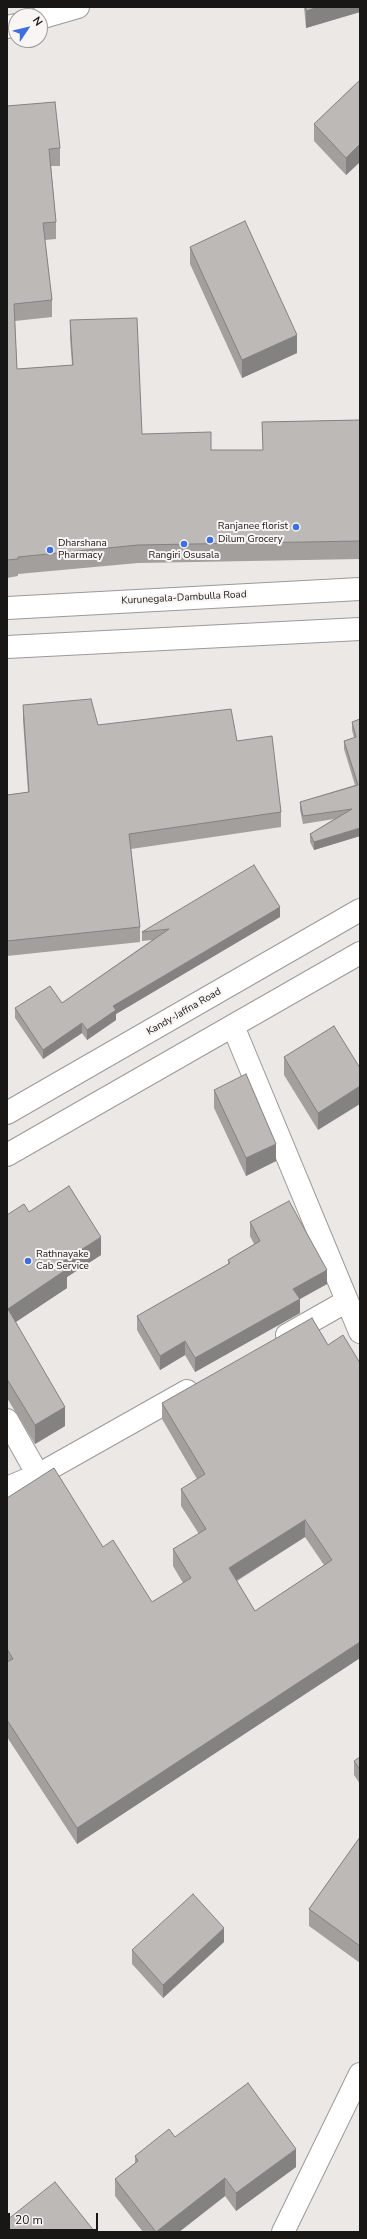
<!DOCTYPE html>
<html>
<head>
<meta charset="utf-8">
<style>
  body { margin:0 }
  #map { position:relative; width:367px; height:2239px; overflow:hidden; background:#ebe8e6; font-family:"Nunito Sans",sans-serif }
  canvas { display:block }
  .frame { position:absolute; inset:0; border:8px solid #181716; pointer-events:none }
  .north { position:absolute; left:8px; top:8px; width:40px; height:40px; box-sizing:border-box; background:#f8f5f3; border:1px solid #9e9c9b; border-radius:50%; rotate:55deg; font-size:11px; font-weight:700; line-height:16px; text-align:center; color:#181716 }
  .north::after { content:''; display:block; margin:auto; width:14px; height:18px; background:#3d6fdf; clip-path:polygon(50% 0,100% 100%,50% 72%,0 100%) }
  .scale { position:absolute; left:8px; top:2213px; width:90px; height:18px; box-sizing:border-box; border:2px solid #181716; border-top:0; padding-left:5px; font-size:12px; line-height:14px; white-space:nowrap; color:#181716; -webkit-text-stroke:3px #f8f5f3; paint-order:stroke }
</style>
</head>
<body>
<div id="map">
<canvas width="367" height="2239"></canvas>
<div class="frame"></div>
<div class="north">N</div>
<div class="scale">20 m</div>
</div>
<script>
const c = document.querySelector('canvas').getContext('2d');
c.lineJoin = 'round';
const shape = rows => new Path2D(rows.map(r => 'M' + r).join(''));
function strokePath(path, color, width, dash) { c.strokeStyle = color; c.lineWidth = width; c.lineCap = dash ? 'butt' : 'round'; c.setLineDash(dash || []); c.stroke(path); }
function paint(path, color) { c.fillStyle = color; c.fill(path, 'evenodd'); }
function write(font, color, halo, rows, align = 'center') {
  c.font = font + ' "Nunito Sans",sans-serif'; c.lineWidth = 4; c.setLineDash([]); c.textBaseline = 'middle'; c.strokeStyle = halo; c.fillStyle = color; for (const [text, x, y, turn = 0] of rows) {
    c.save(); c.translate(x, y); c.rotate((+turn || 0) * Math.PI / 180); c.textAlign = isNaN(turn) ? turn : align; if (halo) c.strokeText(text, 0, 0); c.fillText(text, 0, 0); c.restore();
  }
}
const minor = shape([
  [40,18,78,7],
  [7,27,16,25],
  [233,1026,360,1332],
  [287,1335,347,1301],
  [7,1420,38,1475],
  [7,1488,38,1475,187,1391],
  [283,2232,360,2074]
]);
const trunk = shape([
  [7,608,360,589],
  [7,647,360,629],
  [7,1113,360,910],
  [7,1155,360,953]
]);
strokePath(minor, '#9c9998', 24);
strokePath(trunk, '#9c9998', 24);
strokePath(minor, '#fff', 22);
strokePath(trunk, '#fff', 22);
paint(shape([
  [304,7,360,7,360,12,306,28],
  [360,80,360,162,346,175,314,141,314,124],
  [7,106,60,148,60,166,51,166,56,222,56,239,45,240,52,300,52,317,15,321,17,369,72,365,70,338,70,320,142,434,211,450,263,450,262,422,360,420,360,559,138,563,18,574,18,576,7,578],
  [190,247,297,353,242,378,190,264],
  [23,705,98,725,237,741,281,812,281,827,131,849,140,927,140,942,7,956,7,795,28,792,23,720],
  [360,719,360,836,314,850,310,842,310,834,334,819,303,824,300,810,300,802,355,785,344,749,344,741,354,738,352,730,352,722],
  [280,917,116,1014,116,1020,87,1040,82,1033,43,1059,15,1018,15,1008,62,1003,152,940,142,941,142,932],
  [334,1026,318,1130,284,1075,284,1057],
  [214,1090,276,1161,246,1176,214,1108],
  [29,1212,101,1255,67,1277,67,1288,16,1322,65,1426,35,1444,7,1398,7,1215],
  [250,1222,327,1284,299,1299,300,1313,195,1372,185,1355,160,1370,137,1330,137,1316,228,1264,228,1260,254,1244,250,1236],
  [328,1345,360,1363,360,1658,77,1844,7,1737,7,1498,103,1547,152,1602,183,1583,173,1566,173,1549,199,1534,181,1506,181,1489,197,1479,162,1419,162,1403],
  [305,1537,324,1565,255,1611,237,1581],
  [360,1757,360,1784,354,1775,354,1761],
  [360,1837,360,1963,309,1926,309,1909],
  [224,1942,163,1998,132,1964,132,1950],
  [175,2137,296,2167,236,2211,225,2196,179,2232,143,2232,115,2196,115,2179,135,2163,135,2156],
  [7,2220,95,2232,7,2232]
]), '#a29f9d');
paint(shape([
  [318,7,360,7,360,12,306,28,306,11],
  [360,144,360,162,346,175,346,158],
  [297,335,297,353,242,378,242,360],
  [360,828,360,836,314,850,314,842],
  [280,907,280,917,116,1014,116,1020,87,1040,87,1030,113,1006],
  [82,1023,82,1033,43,1059,43,1050],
  [360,1086,360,1104,318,1130,318,1113],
  [276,1144,276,1161,246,1176,246,1158],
  [101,1237,101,1255,67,1277,67,1288,8,1327,8,1309,62,1262],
  [327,1270,327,1284,293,1303,293,1289],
  [300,1299,300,1313,195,1372,195,1358],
  [185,1341,185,1355,160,1370,160,1356],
  [65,1407,65,1426,35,1444,35,1425],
  [305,1520,305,1537,229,1585,229,1568],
  [360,1642,360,1658,77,1844,77,1828],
  [224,1928,224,1942,163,1998,163,1985],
  [296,2149,296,2167,236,2211,236,2193],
  [225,2178,225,2196,179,2232,156,2232]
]), '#848280');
const building = shape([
  [306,7,318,7,306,11,306,7],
  [360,80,360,144,346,158,314,124,360,80],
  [55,102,60,148,49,149,56,222,43,223,52,300,14,304,17,369,73,365,70,320,137,318,142,434,211,432,211,450,263,450,262,422,360,420,360,541,138,545,18,557,18,559,7,560,7,106,55,102],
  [245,221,297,335,242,360,190,247,245,221],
  [91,699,98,725,231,709,237,741,272,736,281,812,129,834,140,927,7,941,7,795,29,792,23,705,91,699],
  [360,719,360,828,314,842,310,834,352,809,303,816,300,802,358,785,344,741,356,737,352,722,360,719],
  [254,865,280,907,113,1006,116,1010,87,1030,82,1023,43,1050,15,1008,50,986,62,1003,169,929,142,932,254,865],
  [334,1026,360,1068,360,1086,318,1113,284,1057,334,1026],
  [246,1074,276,1144,246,1158,214,1090,246,1074],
  [69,1186,101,1237,62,1262,67,1269,8,1309,65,1407,35,1425,7,1379,7,1215,24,1204,29,1212,69,1186],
  [289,1201,327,1270,293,1289,300,1299,195,1358,185,1341,160,1356,137,1316,230,1263,228,1260,260,1241,250,1222,289,1201],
  [312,1318,328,1345,343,1335,360,1363,360,1642,77,1828,7,1720,7,1662,13,1659,7,1649,7,1498,54,1468,103,1547,113,1540,152,1602,191,1578,173,1549,206,1529,181,1489,205,1474,162,1403,312,1318],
  [305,1520,332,1560,255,1611,229,1568,305,1520],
  [360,1757,360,1770,354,1761,360,1757],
  [360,1837,360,1946,309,1909,360,1837],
  [193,1894,224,1928,163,1985,132,1950,193,1894],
  [248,2083,296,2149,236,2193,225,2178,156,2232,115,2179,138,2161,135,2156,169,2129,175,2137,248,2083],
  [55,2182,95,2232,12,2232,7,2226,7,2220,55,2182]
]);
paint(building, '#bcb9b7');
strokePath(building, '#848280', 1);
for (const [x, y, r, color] of [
  [296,527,4,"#3d6fdf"],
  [210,540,4,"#3d6fdf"],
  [184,544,4,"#3d6fdf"],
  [50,550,4,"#3d6fdf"],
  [28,1261,4,"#3d6fdf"]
]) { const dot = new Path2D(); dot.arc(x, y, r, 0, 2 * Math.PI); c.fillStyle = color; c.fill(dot); strokePath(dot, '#f8f5f3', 1.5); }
write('10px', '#181716', '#f8f5f3', [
  ["Ranjanee florist",288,527,"right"],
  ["Dilum Grocery",218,540],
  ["Dharshana",58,544],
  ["Pharmacy",58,556],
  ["Rangiri Osusala",184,556,"center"],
  ["Rathnayake",36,1255],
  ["Cab Service",36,1267]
], 'left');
write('10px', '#181716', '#f8f5f3', [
  ["Kurunegala-Dambulla Road",184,598,-3],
  ["Kandy-Jaffna Road",184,1012,-30]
]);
</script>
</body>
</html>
